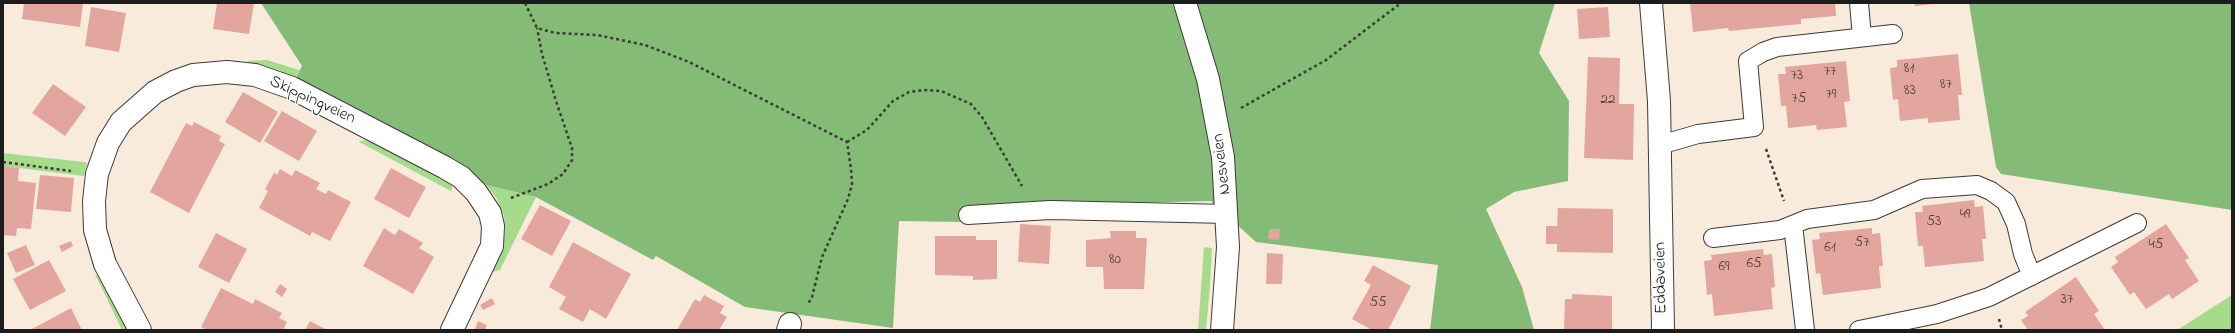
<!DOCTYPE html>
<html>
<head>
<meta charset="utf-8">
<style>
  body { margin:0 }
  #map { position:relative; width:2235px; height:333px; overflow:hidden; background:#f9ebdb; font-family:"Indie Flower",sans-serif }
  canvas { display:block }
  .frame { position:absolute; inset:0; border:4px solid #1c1c1c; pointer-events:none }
</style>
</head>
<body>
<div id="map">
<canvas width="2235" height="333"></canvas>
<div class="frame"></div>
</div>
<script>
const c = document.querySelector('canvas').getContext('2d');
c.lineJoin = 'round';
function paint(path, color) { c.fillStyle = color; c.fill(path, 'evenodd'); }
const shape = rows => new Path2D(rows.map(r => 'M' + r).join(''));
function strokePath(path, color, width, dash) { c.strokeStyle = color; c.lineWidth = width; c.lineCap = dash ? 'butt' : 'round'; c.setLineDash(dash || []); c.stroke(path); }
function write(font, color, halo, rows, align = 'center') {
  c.font = font + ' "Indie Flower",sans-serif'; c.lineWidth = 3; c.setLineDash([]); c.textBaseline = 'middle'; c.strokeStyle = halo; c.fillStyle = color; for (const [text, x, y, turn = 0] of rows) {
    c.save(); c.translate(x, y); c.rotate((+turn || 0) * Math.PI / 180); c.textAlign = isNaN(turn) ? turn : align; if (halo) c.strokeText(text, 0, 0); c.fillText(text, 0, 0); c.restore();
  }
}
paint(shape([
  [267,60,299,70,295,79,278,70,246,61],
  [364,140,379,144,453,185,451,191,359,142],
  [3,153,84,162,87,163,84,176,3,166],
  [486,185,536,197,500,270,493,272,503,247,505,231,504,216,497,199],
  [1204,247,1212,248,1210,286,1206,330,1198,330],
  [95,274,101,278,129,330,122,330],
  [2232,295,2232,330,2177,330]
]), '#a6db8b');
paint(shape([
  [261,3,1555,3,1539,53,1569,101,1568,181,1514,192,1486,209,1522,287,1534,330,1430,330,1438,265,1256,242,1211,201,965,207,962,222,899,221,893,328,745,307,656,256,653,260,536,197,486,185,452,159,295,79,302,66],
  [1969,3,2232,3,2232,210,2001,174,1996,167]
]), '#84bb77');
paint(shape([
  [24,3,83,3,80,27,22,19],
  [217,3,254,3,249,34,213,29],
  [1690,3,1835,3,1836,16,1801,19,1801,24,1729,31,1728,28,1693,32],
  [1915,3,1932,3,1933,4,1915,6],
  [91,7,126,13,119,52,85,46],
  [1608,7,1610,37,1579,39,1577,9],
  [1958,54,1962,95,1958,95,1960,120,1928,123,1928,118,1900,121,1898,99,1893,100,1890,68,1897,67,1897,60],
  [1588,57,1620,58,1619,104,1634,104,1633,160,1584,158],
  [1846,61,1850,101,1844,102,1847,127,1817,130,1816,125,1788,128,1786,106,1781,106,1778,74,1786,74,1785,67],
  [53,84,86,107,65,136,32,113],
  [243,92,278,112,260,143,225,122],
  [282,111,317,131,299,161,264,141],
  [194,122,221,136,219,141,225,144,189,213,150,192,186,123,192,126],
  [3,166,19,168,18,181,36,183,31,229,17,228,16,236,3,235],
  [391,168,426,187,409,218,374,199],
  [280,169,292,176,295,170,320,183,316,189,326,194,328,190,351,202,330,241,312,232,310,236,259,208,268,191,265,189,274,173,277,175],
  [40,175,74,178,71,212,36,209],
  [1974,200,1975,207,1983,206,1986,239,1982,239,1984,261,1925,267,1923,246,1918,246,1915,212,1923,212,1922,206],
  [540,205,571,221,552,256,521,239],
  [1558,208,1613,209,1613,253,1557,252,1557,244,1546,244,1546,226,1557,226],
  [1020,224,1051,226,1049,264,1018,262],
  [2166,224,2189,258,2185,260,2199,281,2172,299,2169,294,2146,309,2134,292,2130,295,2111,267,2118,262,2115,257],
  [384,228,395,235,399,229,423,243,419,248,434,257,413,294,363,266],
  [1872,228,1872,234,1880,233,1883,266,1879,266,1881,288,1823,295,1820,273,1816,274,1812,240,1820,239,1819,233],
  [1269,229,1280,229,1279,240,1268,239],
  [1110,231,1136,231,1136,238,1147,238,1144,289,1104,289,1103,267,1086,267,1086,240,1111,238],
  [216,233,247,249,229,283,198,267],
  [935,236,976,236,976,240,997,240,997,279,973,280,973,276,935,275],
  [71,241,73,246,62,252,59,246],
  [573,242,631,274,606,319,590,309,583,322,559,309,566,297,549,287],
  [26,245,35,265,16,273,7,253],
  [1763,249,1764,255,1772,254,1775,287,1771,288,1773,309,1714,316,1712,294,1707,295,1704,261,1712,260,1711,255],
  [1267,253,1283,254,1282,284,1266,284],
  [49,260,66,291,30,310,13,279],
  [1373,265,1411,286,1388,330,1372,330,1352,319,1371,285,1364,281],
  [2076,277,2099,311,2094,314,2105,330,2028,330,2021,320,2028,316,2025,312],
  [280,284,287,289,282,297,275,292],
  [221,288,253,304,255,299,282,313,279,318,287,322,283,330,208,330,201,327],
  [1572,294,1612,296,1612,330,1564,330,1565,299,1572,299],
  [704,295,724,306,720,313,727,317,719,330,677,330,695,299,700,302],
  [492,298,495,304,483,310,480,305],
  [71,308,82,330,30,330],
  [310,321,327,330,305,330],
  [478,321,487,325,485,330,475,329]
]), '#e2a69f');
const lane = shape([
  [1859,3,1862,37],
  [1660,145,1698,134,1754,127,1748,61,1763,52,1777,47,1893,34],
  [968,215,1050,210,1228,214],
  [1793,225,1805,330],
  [1713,238,1780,230,1807,219,1874,210,1922,189,1977,185,1991,191,2006,202,2016,224,2023,254,2032,276],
  [1859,330,1937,314,1989,297,2137,223]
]);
const street = shape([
  [1651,3,1659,101,1663,330],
  [140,330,105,264,95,230,94,201,97,174,108,143,121,122,155,92,176,81,193,75,227,72,255,75,292,88,444,167,461,177,476,192,490,213,493,226,492,246,452,330],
  [788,330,790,324]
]);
const secondary = shape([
  [1185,3,1208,79,1223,157,1228,247,1222,330]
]);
strokePath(lane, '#3d3b39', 20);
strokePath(street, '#3d3b39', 24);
strokePath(secondary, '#3d3b39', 24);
strokePath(shape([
  [525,3,537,28,555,33,597,35,645,45,689,62,847,142,851,169,852,184,848,199,822,257,812,297,808,304],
  [1241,108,1326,60,1401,3],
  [847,142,867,130,893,101,909,92,925,90,941,91,971,104,982,117,1022,186],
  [1766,149,1784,201],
  [3,162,71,171],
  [511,198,548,184,563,174,572,160,572,148,556,101,542,54,537,28],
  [1999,319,2002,330]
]), '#3d3b39', 2.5, [3, 3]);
strokePath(lane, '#fff', 18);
strokePath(street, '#fff', 22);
strokePath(secondary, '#fff', 22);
write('15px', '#4e3e3d', null, [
  ["81",1909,70],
  ["77",1830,73],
  ["73",1797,77],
  ["87",1946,86],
  ["83",1910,92],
  ["79",1831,96],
  ["75",1799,100],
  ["22",1608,101],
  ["49",1965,216],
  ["53",1934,223],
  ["57",1862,244],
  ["45",2156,246],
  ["61",1830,249],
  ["80",1115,261],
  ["65",1754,265],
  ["69",1724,268],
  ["37",2067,301],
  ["55",1378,304]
]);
write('17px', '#1c1c1c', '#fff', [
  ["Skippingveien",312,101,25],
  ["Nesveien",1223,164,-97],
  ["Eddaveien",1662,278,-91]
]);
</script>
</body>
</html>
